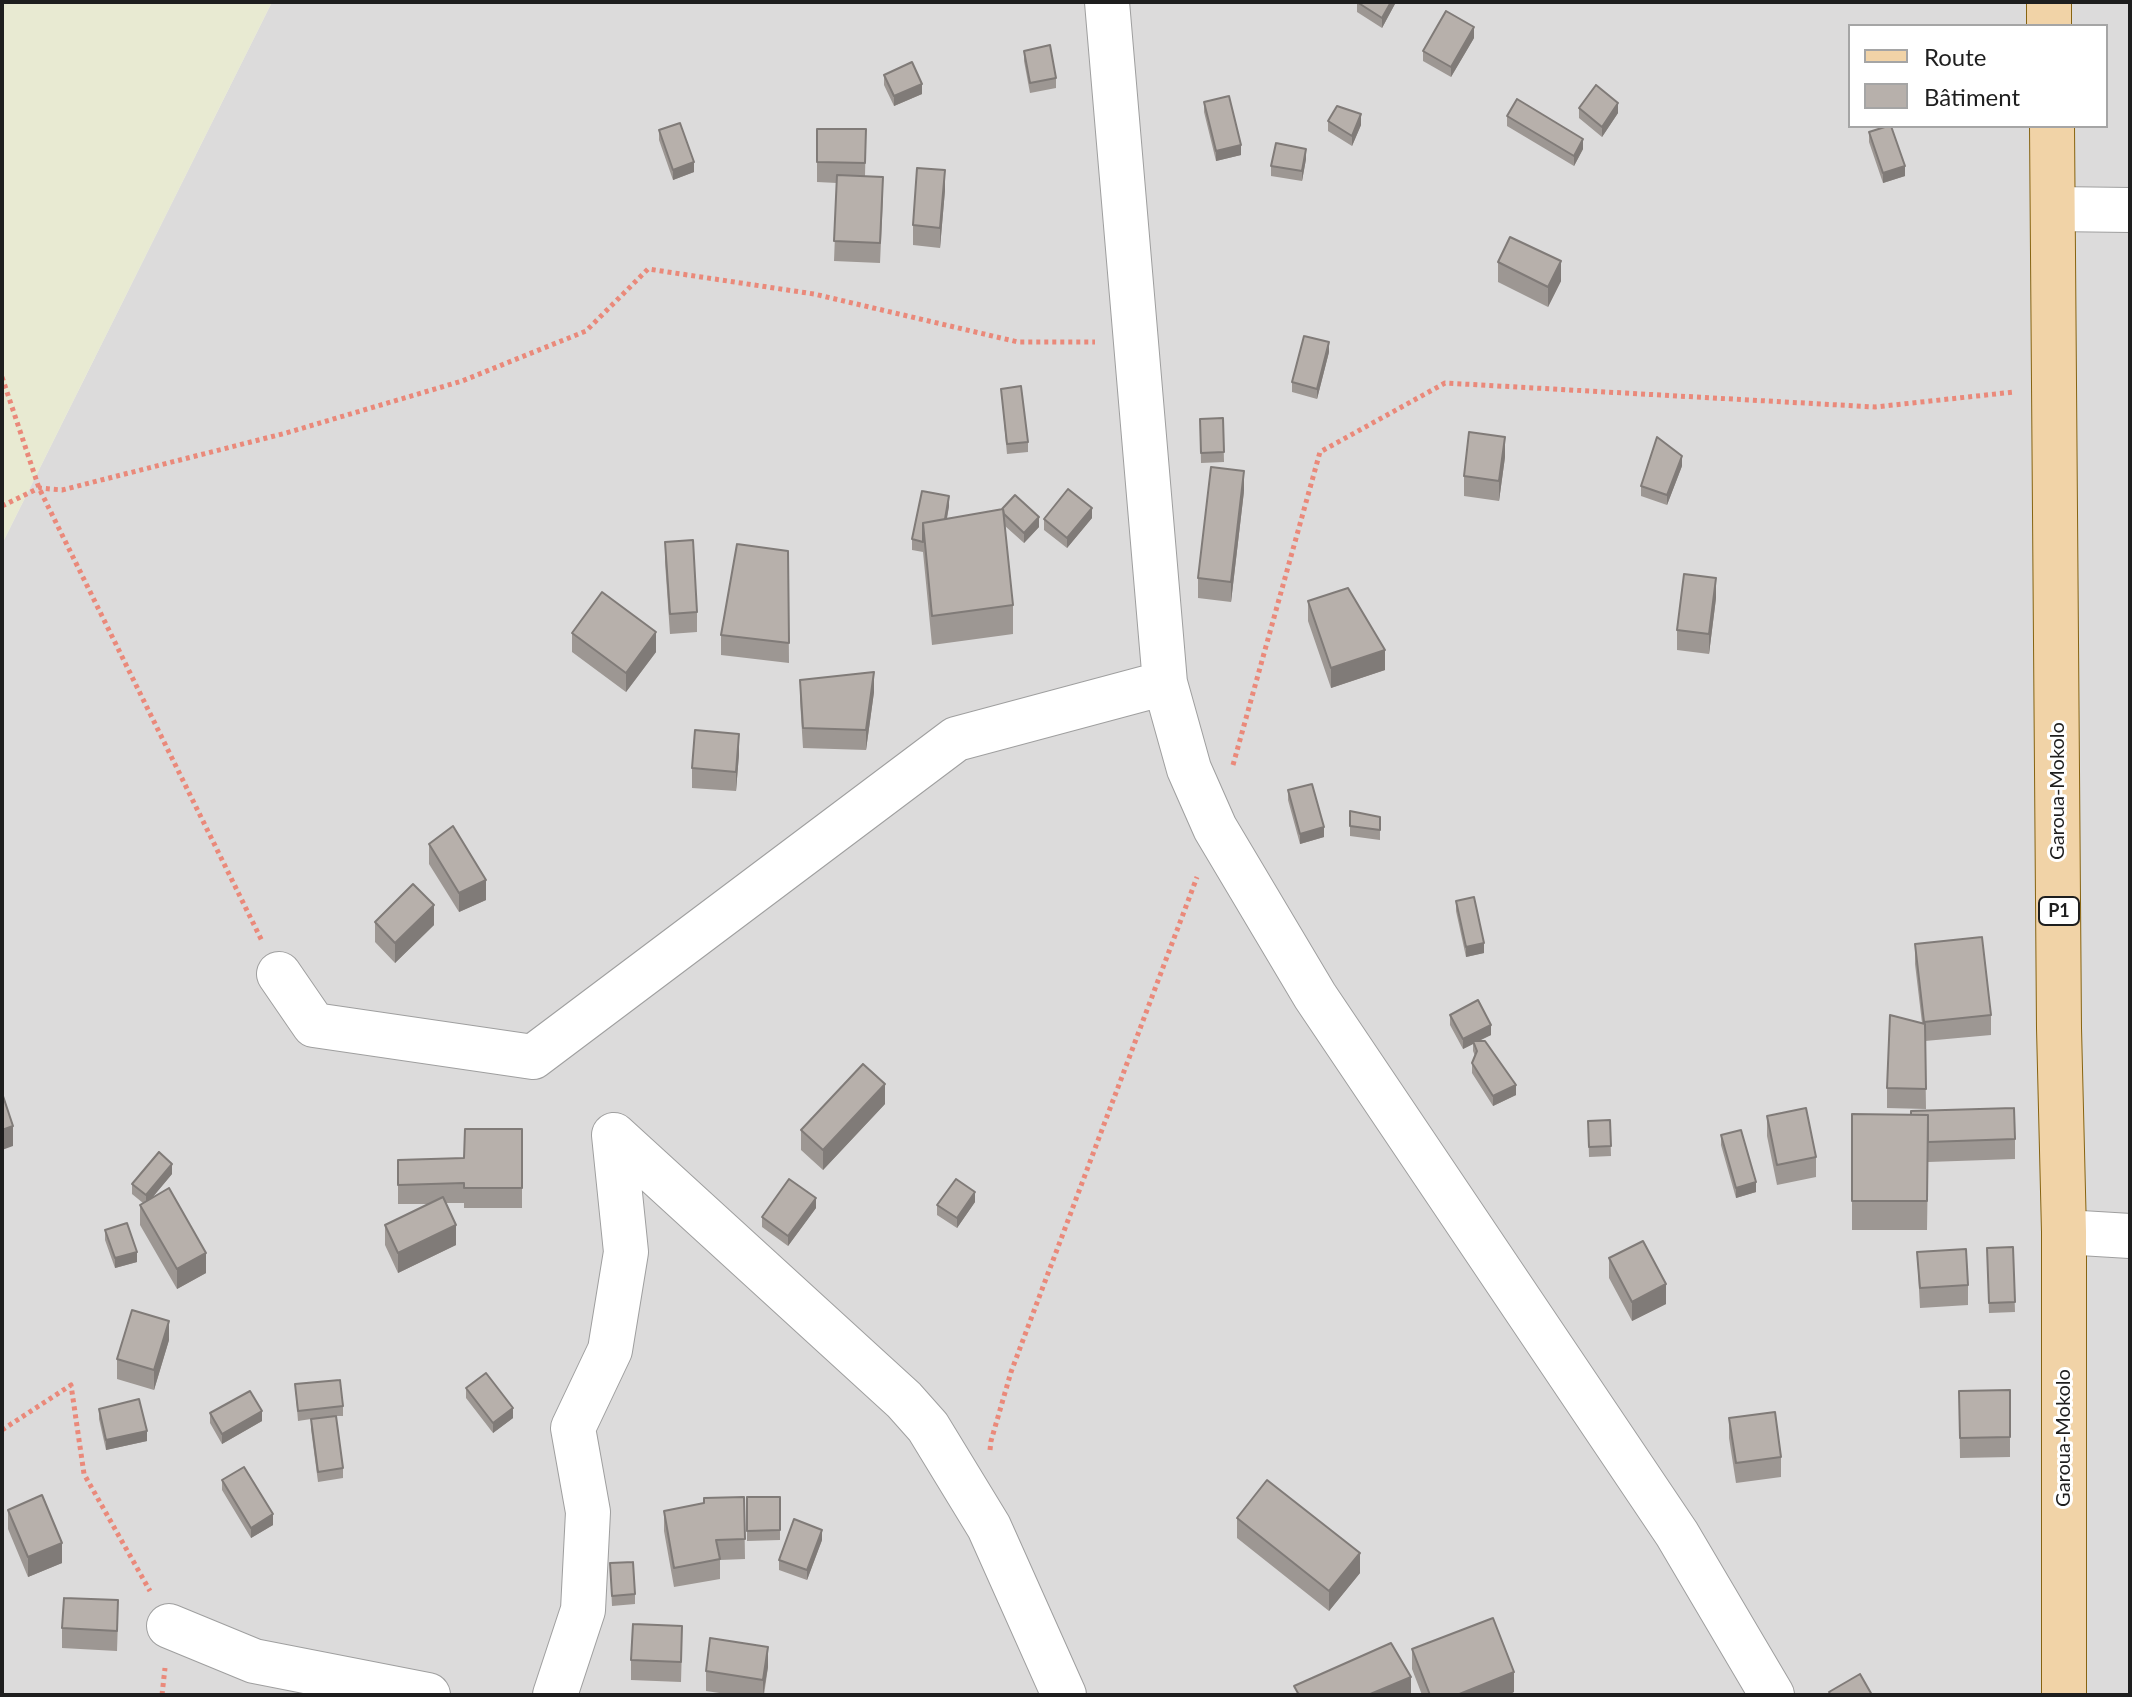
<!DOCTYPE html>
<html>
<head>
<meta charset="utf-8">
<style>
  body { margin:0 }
  #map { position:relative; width:2132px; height:1697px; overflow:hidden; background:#eeebe5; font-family:Lato,sans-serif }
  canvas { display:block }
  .frame { position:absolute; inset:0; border:4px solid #1e1e1e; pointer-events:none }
  .legend { position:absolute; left:1848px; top:24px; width:260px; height:104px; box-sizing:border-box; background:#fff; border:2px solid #a5a5a5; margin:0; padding:10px 14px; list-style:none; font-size:24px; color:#1e1e1e }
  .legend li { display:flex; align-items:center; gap:16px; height:40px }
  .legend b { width:40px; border:2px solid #a5a5a5 }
</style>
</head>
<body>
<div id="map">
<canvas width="2132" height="1697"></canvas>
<div class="frame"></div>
<ul class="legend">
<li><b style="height:10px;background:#f1d3a7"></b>Route</li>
<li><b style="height:22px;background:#b7b0ab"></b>Bâtiment</li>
</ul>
</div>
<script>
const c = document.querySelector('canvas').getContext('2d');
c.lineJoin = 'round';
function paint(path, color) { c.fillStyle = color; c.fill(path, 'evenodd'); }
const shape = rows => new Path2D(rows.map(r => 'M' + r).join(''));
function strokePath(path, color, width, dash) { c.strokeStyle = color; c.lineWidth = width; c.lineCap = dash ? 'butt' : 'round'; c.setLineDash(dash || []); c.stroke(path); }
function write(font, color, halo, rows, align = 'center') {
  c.font = font + ' Lato,sans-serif'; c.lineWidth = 6; c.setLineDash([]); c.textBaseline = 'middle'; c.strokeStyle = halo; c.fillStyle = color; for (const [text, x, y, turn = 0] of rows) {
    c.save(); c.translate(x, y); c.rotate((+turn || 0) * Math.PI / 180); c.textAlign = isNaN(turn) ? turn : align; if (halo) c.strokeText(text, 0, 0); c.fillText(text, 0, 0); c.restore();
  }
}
paint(shape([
  [272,2,2130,2,2130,1695,2,1695,2,544],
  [1850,26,2106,26,2106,126,1850,126]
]), '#dcdbdb');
paint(shape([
  [2,2,272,2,2,544]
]), '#e8ead2');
const street = shape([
  [1107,2,1165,683,1189,769,1215,828,1315,996,1677,1534,1772,1695],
  [2054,209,2130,210],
  [279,974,314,1025,533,1057,956,739,1165,683],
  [614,1135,904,1400,928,1427,989,1527,1064,1695],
  [2064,1232,2130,1236],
  [169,1626,254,1661,428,1695],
  [555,1695,583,1610,588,1512,573,1428,610,1350,626,1252,614,1135]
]);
const primary = shape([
  [2049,2,2049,26],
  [2052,126,2059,1028,2064,1232,2064,1695]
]);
strokePath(street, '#9f9f9f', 46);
strokePath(primary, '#876411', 46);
strokePath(shape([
  [2,377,39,488,262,941],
  [2,506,39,488,62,490,286,433,462,381,586,331,648,269,814,294,1018,342,1095,342],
  [1233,765,1320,452,1445,383,1875,407,2014,392],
  [2,1430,71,1385,84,1474,150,1591],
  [990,1450,991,1441,1011,1372,1197,877],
  [162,1695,165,1668]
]), '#ea897a', 5, [4, 4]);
strokePath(street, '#fff', 44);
strokePath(primary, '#f1d3a7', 44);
paint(shape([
  [1357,2,1396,2,1382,28,1357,12],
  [1474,38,1451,77,1423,61,1423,51],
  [1024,51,1056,78,1056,88,1030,93,1024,61],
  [884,75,922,94,894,106,884,85],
  [1204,102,1241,155,1216,161,1204,112],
  [1579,108,1618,113,1602,137,1579,118],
  [1507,116,1583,149,1574,166,1507,126],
  [1328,121,1361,125,1352,146,1328,131],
  [817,129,866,129,865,176,883,197,880,263,834,261,837,183,817,182],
  [659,130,694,172,673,180,659,140],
  [1869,132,1905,176,1883,183,1869,142],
  [1306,159,1302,181,1271,176,1271,166],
  [945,190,940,248,913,245,913,225],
  [1498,262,1561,281,1548,307,1498,282],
  [1329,352,1317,399,1292,392,1292,382],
  [1001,389,1028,442,1028,452,1007,454],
  [1223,418,1224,462,1201,463,1200,419],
  [1505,457,1499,501,1464,496,1464,476],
  [1682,466,1667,505,1641,496,1641,486],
  [1244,491,1231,602,1198,598,1198,578],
  [949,506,947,519,1002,509,1039,527,1024,543,1005,526,1013,605,1013,634,932,645,923,552,912,550,912,539],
  [1092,518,1067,548,1044,530,1044,519],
  [665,542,697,612,697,632,670,634,665,562],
  [788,551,789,663,721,655,721,635],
  [1716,598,1709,654,1677,650,1677,630],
  [1308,601,1385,670,1331,688,1308,621],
  [572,633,656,652,626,692,572,652],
  [800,680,874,692,866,750,803,748,800,700],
  [739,754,736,791,692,788,692,768],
  [1288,790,1324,837,1300,844,1288,800],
  [1350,811,1380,817,1380,840,1350,836],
  [429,844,486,900,459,912,429,864],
  [1456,901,1484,953,1466,957,1456,911],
  [375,922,434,925,395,963,375,942],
  [1915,944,1991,1015,1991,1035,1925,1041,1926,1109,1887,1108,1887,1088,1922,1023,1915,964],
  [1450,1015,1491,1035,1479,1041,1516,1095,1493,1106,1472,1073,1472,1063,1475,1056,1473,1051,1473,1044,1463,1049,1450,1025],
  [885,1104,823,1170,801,1150,801,1130],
  [1852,1114,2015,1139,2015,1159,1928,1162,1927,1230,1852,1230],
  [1767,1116,1816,1157,1816,1177,1777,1185,1767,1136],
  [1610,1120,1611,1156,1589,1157,1588,1121],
  [522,1129,522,1208,464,1208,464,1203,446,1203,456,1245,398,1273,385,1245,385,1225,429,1204,398,1204,398,1160,464,1158],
  [1721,1135,1756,1192,1736,1198,1721,1145],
  [172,1174,152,1198,206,1273,177,1289,140,1225,140,1205,143,1203,132,1194,132,1184],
  [975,1202,957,1228,937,1215,937,1205],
  [816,1208,788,1246,762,1227,762,1217],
  [105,1230,137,1262,115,1268,105,1240],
  [2013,1247,2015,1312,1989,1313,1987,1248],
  [1917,1252,1968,1285,1968,1305,1920,1308],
  [1609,1258,1666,1304,1632,1321,1609,1278],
  [169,1340,154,1390,117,1379,117,1359],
  [295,1384,343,1406,343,1416,336,1416,343,1468,343,1478,318,1482,311,1429,311,1419,298,1421],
  [466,1388,513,1418,493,1433,466,1398],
  [2010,1390,2010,1457,1960,1458,1959,1391],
  [99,1409,147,1441,106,1450,99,1419],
  [210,1413,262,1421,222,1444,210,1423],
  [1729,1418,1781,1457,1781,1477,1736,1483,1729,1438],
  [222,1480,273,1525,251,1538,222,1490],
  [744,1497,745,1559,720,1560,720,1579,674,1587,664,1531,664,1511],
  [747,1497,780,1497,780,1540,747,1541],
  [8,1510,62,1563,28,1577,8,1529],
  [1237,1518,1360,1573,1329,1611,1237,1538],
  [822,1540,807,1580,779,1570,779,1560],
  [610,1563,635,1594,635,1604,612,1606],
  [118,1620,117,1651,62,1648,62,1628],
  [682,1646,681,1682,631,1680,631,1660],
  [1412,1649,1514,1692,1508,1695,1422,1695,1412,1669],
  [768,1667,764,1695,733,1695,706,1691,706,1671]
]), '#9d9793');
paint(shape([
  [1391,2,1396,2,1382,28,1382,18],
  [1474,27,1474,38,1451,77,1451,67],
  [922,84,922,94,894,106,894,96],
  [1618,103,1618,113,1602,137,1602,127],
  [1361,114,1361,125,1352,146,1352,136],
  [1583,139,1583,149,1574,166,1574,156],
  [1241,145,1241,155,1216,161,1216,151],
  [1306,149,1306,159,1302,181,1302,171],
  [694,162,694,172,673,180,673,170],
  [1905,166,1905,176,1883,183,1883,173],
  [945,170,945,190,940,248,940,228],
  [1561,261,1561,281,1548,307,1548,287],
  [1329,342,1329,352,1317,399,1317,389],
  [1505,437,1505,457,1499,501,1499,481],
  [1682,456,1682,466,1667,505,1667,495],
  [1244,471,1244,491,1231,602,1231,582],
  [949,496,949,506,941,549,941,539],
  [1092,508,1092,518,1067,548,1067,538],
  [1039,517,1039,527,1024,543,1024,533],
  [1716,578,1716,598,1709,654,1709,634],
  [656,632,656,652,626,692,626,673],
  [1385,650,1385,670,1331,688,1331,668],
  [874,672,874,692,866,750,866,730],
  [739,734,739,754,736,791,736,772],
  [1324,827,1324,837,1300,844,1300,834],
  [486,880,486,900,459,912,459,893],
  [434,905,434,925,395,963,395,943],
  [1484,943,1484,953,1466,957,1466,947],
  [1491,1025,1491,1035,1474,1043,1473,1041,1473,1044,1463,1049,1463,1039],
  [885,1084,885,1104,823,1170,823,1150],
  [1516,1085,1516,1095,1493,1106,1493,1096],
  [13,1126,13,1146,2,1150,2,1130],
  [172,1164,172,1174,146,1205,146,1195],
  [1756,1182,1756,1192,1736,1198,1736,1188],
  [975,1192,975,1202,957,1228,957,1218],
  [816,1198,816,1208,788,1246,788,1236],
  [456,1225,456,1245,398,1273,398,1253],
  [137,1252,137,1262,115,1268,115,1258],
  [206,1253,206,1273,177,1289,177,1269],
  [1666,1284,1666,1304,1632,1321,1632,1302],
  [169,1321,169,1340,154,1390,154,1370],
  [513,1408,513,1418,493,1433,493,1423],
  [262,1411,262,1421,222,1444,222,1434],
  [147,1431,147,1441,106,1450,106,1440],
  [273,1514,273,1525,251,1538,251,1528],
  [822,1530,822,1540,807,1580,807,1570],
  [62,1543,62,1563,28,1577,28,1557],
  [1360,1553,1360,1573,1329,1611,1329,1591],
  [768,1647,768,1667,763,1695,763,1680],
  [1514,1672,1514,1692,1508,1695,1457,1695],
  [1411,1677,1411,1695,1368,1695]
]), '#807b78');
const building = shape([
  [1357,2,1391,2,1382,18,1357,2],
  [1446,11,1474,27,1451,67,1423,51,1446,11],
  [1050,45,1056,78,1030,83,1024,51,1050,45],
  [912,62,922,84,894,96,884,75,912,62],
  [1596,85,1618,103,1602,127,1579,108,1596,85],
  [1229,96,1241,145,1216,151,1204,102,1229,96],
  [1517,99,1583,139,1574,156,1507,116,1517,99],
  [1337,106,1361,114,1352,136,1328,121,1337,106],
  [680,123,694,162,673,170,659,130,680,123],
  [1888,126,1891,126,1905,166,1883,173,1869,132,1888,126],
  [817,129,866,129,865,163,817,162,817,129],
  [1276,143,1306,149,1302,171,1271,166,1276,143],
  [917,168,945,170,940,228,913,225,917,168],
  [837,175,883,177,880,243,834,241,837,175],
  [1510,237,1561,261,1548,287,1498,262,1510,237],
  [1304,336,1329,342,1317,389,1292,382,1304,336],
  [1021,386,1028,442,1007,444,1001,389,1021,386],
  [1223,418,1224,452,1201,453,1200,419,1223,418],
  [1469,432,1505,437,1499,481,1464,476,1469,432],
  [1657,437,1682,456,1667,495,1641,486,1657,437],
  [1211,467,1244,471,1231,582,1198,578,1211,467],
  [1068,489,1092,508,1067,538,1044,519,1068,489],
  [922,491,949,496,945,519,923,523,923,542,912,539,922,491],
  [1015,495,1039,517,1024,533,1004,514,1003,509,1002,509,1015,495],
  [1003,509,1013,605,932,616,923,523,1003,509],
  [693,540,697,612,670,614,665,542,693,540],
  [737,544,788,551,789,643,721,635,737,544],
  [1684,574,1716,578,1709,634,1677,630,1684,574],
  [1348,588,1385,650,1331,668,1308,601,1348,588],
  [602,592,656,632,626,673,572,633,602,592],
  [874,672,866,730,803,728,800,680,874,672],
  [695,730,739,734,736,772,692,768,695,730],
  [1312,784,1324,827,1300,834,1288,790,1312,784],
  [1350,811,1380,817,1380,830,1350,826,1350,811],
  [453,826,486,880,459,893,429,844,453,826],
  [413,884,434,905,395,943,375,922,413,884],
  [1474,897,1484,943,1466,947,1456,901,1474,897],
  [1982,937,1991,1015,1924,1022,1915,944,1982,937],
  [1478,1000,1491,1025,1463,1039,1450,1015,1478,1000],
  [1890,1015,1925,1024,1926,1089,1887,1088,1890,1015],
  [1473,1041,1485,1041,1516,1085,1493,1096,1472,1063,1477,1051,1473,1041],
  [863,1064,885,1084,823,1150,801,1130,863,1064],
  [2,1093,13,1126,2,1130,2,1093],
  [1806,1108,1816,1157,1777,1165,1767,1116,1806,1108],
  [2014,1108,2015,1139,1928,1142,1928,1115,1911,1115,1911,1111,2014,1108],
  [1852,1114,1928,1115,1927,1201,1852,1201,1852,1114],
  [1610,1120,1611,1146,1589,1147,1588,1121,1610,1120],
  [465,1129,522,1129,522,1188,464,1188,464,1183,398,1185,398,1160,464,1158,465,1129],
  [1741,1130,1756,1182,1736,1188,1721,1135,1741,1130],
  [159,1152,172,1164,146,1195,132,1184,159,1152],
  [789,1179,816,1198,788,1236,762,1217,789,1179],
  [956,1179,975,1192,957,1218,937,1205,956,1179],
  [169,1188,206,1253,177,1269,140,1205,169,1188],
  [443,1197,456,1225,398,1253,385,1225,443,1197],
  [127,1223,137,1252,115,1258,105,1230,127,1223],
  [1643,1241,1666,1284,1632,1302,1609,1258,1643,1241],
  [2013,1247,2015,1302,1989,1303,1987,1248,2013,1247],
  [1966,1249,1968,1285,1920,1288,1917,1252,1966,1249],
  [132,1310,169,1321,154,1370,117,1359,132,1310],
  [486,1373,513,1408,493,1423,466,1388,486,1373],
  [340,1380,343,1406,298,1411,295,1384,340,1380],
  [2010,1390,2010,1437,1960,1438,1959,1391,2010,1390],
  [250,1391,262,1411,222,1434,210,1413,250,1391],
  [139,1399,147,1431,106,1440,99,1409,139,1399],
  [1775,1412,1781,1457,1736,1463,1729,1418,1775,1412],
  [336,1416,343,1468,318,1472,311,1419,336,1416],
  [244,1467,273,1514,251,1528,222,1480,244,1467],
  [1267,1480,1360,1553,1329,1591,1237,1518,1267,1480],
  [42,1495,62,1543,28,1557,8,1510,42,1495],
  [744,1497,745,1539,716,1540,720,1559,674,1568,664,1511,704,1503,704,1498,744,1497],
  [747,1497,780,1497,780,1530,747,1531,747,1497],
  [794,1519,822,1530,807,1570,779,1560,794,1519],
  [633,1562,635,1594,612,1596,610,1563,633,1562],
  [64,1598,118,1600,117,1631,62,1628,64,1598],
  [1493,1618,1514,1672,1457,1695,1430,1695,1412,1649,1493,1618],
  [633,1624,682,1626,681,1662,631,1660,633,1624],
  [710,1638,768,1647,763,1680,706,1671,710,1638],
  [1391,1643,1411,1677,1368,1695,1299,1695,1294,1686,1391,1643],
  [1860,1674,1872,1695,1831,1695,1829,1692,1860,1674]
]);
paint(building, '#b7b0ab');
strokePath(building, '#807b78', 2);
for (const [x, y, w] of [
  [2059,911,40]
]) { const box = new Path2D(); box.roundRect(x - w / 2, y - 14, w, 28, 6); c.fillStyle = '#fff'; c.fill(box); strokePath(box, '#1e1e1e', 2); }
write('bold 18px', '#1e1e1e', null, [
  ["P1",2059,911]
]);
write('20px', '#1e1e1e', '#fff', [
  ["Garoua-Mokolo",2058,791,-90],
  ["Garoua-Mokolo",2064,1438,-90]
]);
</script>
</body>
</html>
